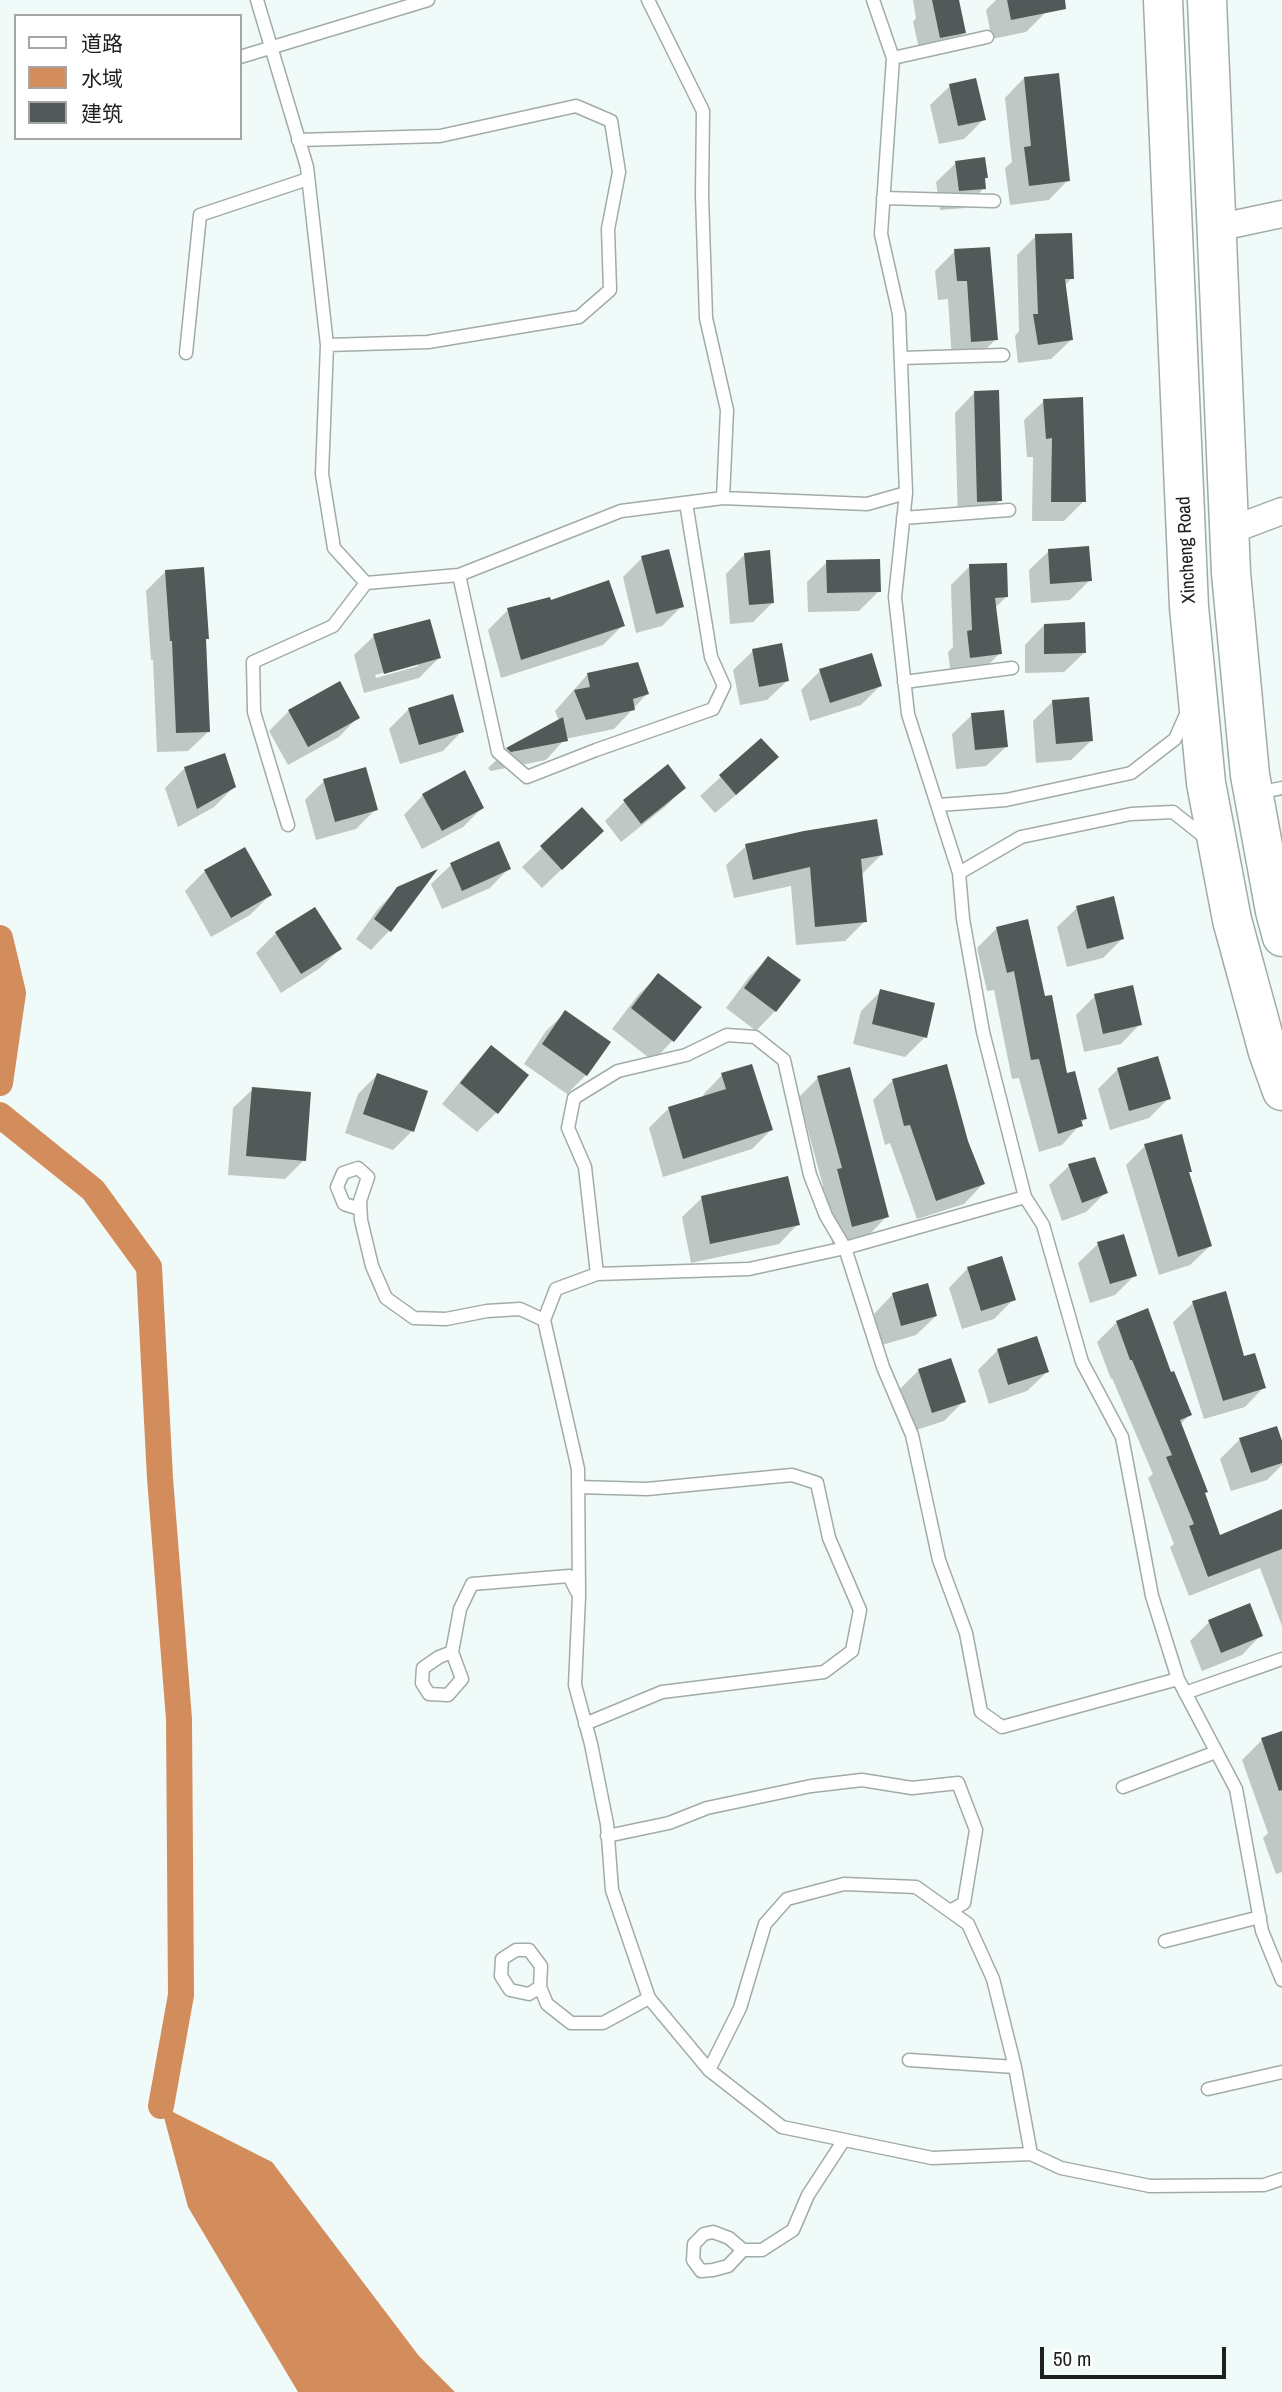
<!DOCTYPE html>
<html>
<head>
<meta charset="utf-8">
<style>
  body { margin:0 }
  #map { position:relative; width:1282px; height:2392px; overflow:hidden; background:#f0faf8; font-family:"Archivo Narrow","Noto Sans SC",sans-serif }
  canvas { display:block }
  .legend { position:absolute; left:14px; top:14px; width:228px; height:126px; box-sizing:border-box; background:#fff; border:2px solid #a4a6a5; margin:0; padding:9px 12px; list-style:none; font-size:21px; color:#1c201f }
  .legend li { display:flex; align-items:center; gap:14px; height:35px }
  .legend b { width:35px; border:2px solid #a4a6a5 }
  .scale { position:absolute; left:1040px; top:2347px; width:186px; height:32px; box-sizing:border-box; border:4px solid #1c201f; border-top:0; padding-left:9px; font-size:21px; line-height:24px; white-space:nowrap; color:#1c201f; -webkit-text-stroke:5px #fff; paint-order:stroke }
</style>
</head>
<body>
<div id="map">
<canvas width="1282" height="2392"></canvas>
<ul class="legend">
<li><b style="height:9px;background:#fff"></b>道路</li>
<li><b style="height:19px;background:#d38d5d"></b>水域</li>
<li><b style="height:19px;background:#515a58"></b>建筑</li>
</ul>
<div class="scale">50 m</div>
</div>
<script>
const c = document.querySelector('canvas').getContext('2d');
c.lineJoin = 'round';
function paint(path, color) { c.fillStyle = color; c.fill(path, 'evenodd'); }
const shape = rows => new Path2D(rows.map(r => 'M' + r).join(''));
function strokePath(path, color, width, dash) { c.strokeStyle = color; c.lineWidth = width; c.lineCap = dash ? 'butt' : 'round'; c.setLineDash(dash || []); c.stroke(path); }
function write(font, color, halo, rows, align = 'center') {
  c.font = font + ' "Archivo Narrow",sans-serif'; c.lineWidth = 7; c.setLineDash([]); c.textBaseline = 'middle'; c.strokeStyle = halo; c.fillStyle = color; for (const [text, x, y, turn = 0] of rows) {
    c.save(); c.translate(x, y); c.rotate((+turn || 0) * Math.PI / 180); c.textAlign = isNaN(turn) ? turn : align; if (halo) c.strokeText(text, 0, 0); c.fillText(text, 0, 0); c.restore();
  }
}
paint(shape([
  [161,2106,272,2162,419,2356,455,2392,298,2392,188,2207]
]), '#d38d5d');
paint(shape([
  [913,0,957,0,964,32,945,52,921,57,913,22,916,18],
  [996,0,1044,0,1046,12,1026,32,992,39,986,10],
  [1024,78,1068,180,1049,200,1010,205,1005,168,1012,162,1005,98],
  [950,86,984,119,964,139,939,144,930,105],
  [956,163,986,178,984,180,984,188,965,208,940,210,936,182],
  [1036,236,1072,278,1064,286,1071,340,1051,359,1018,363,1015,336,1019,331,1017,255],
  [955,251,996,339,976,359,952,360,948,299,938,300,935,271],
  [974,393,1000,500,980,519,958,521,955,413],
  [1044,401,1084,501,1064,521,1032,521,1033,457,1027,457,1024,420],
  [1049,551,1090,580,1070,600,1031,603,1029,570],
  [745,554,773,602,753,622,730,624,726,574],
  [642,558,682,606,662,626,636,633,623,577],
  [827,562,879,591,859,611,808,612,807,582],
  [970,566,1006,597,995,608,1000,653,981,672,951,676,948,652,953,647,951,585],
  [166,571,207,638,204,641,208,732,188,751,157,752,153,660,151,660,146,591],
  [550,603,623,625,603,645,501,678,488,630,508,610],
  [1044,625,1084,653,1064,672,1025,673,1025,645],
  [374,636,439,658,419,678,364,693,354,655],
  [418,663,418,666,376,678,375,675],
  [753,651,787,681,767,700,740,705,733,670],
  [820,671,880,686,861,705,810,721,801,690],
  [588,674,647,694,614,729,565,739,546,760,491,771,488,768,508,749,559,721,555,711],
  [1052,702,1091,741,1071,760,1036,763,1033,721],
  [409,709,462,731,443,751,400,764,389,729],
  [289,711,358,717,339,737,288,765,269,731],
  [972,715,1006,747,986,766,956,769,952,734],
  [761,740,757,777,715,813,700,796],
  [224,755,234,787,214,807,178,827,165,788,184,769],
  [668,767,684,788,665,807,621,842,605,821,624,802],
  [324,781,376,809,356,829,316,840,305,800],
  [423,795,482,808,463,827,422,849,404,815],
  [746,846,881,855,862,874,865,921,845,941,796,945,791,886,734,898,726,865],
  [542,848,582,850,542,888,522,867],
  [451,865,509,868,490,888,442,909,431,884],
  [205,871,270,895,250,915,211,937,185,891],
  [398,888,390,930,371,950,356,939,378,909],
  [1077,908,1122,939,1103,958,1067,967,1057,927],
  [997,928,1044,998,1066,1075,1086,1118,1062,1145,1039,1152,1019,1078,1012,1079,994,990,987,991,977,948],
  [276,933,340,949,320,968,281,993,256,953],
  [768,958,775,1011,756,1031,726,1008,749,977],
  [659,975,699,1007,672,1041,653,1061,612,1029,639,994],
  [881,991,925,1037,905,1057,853,1044,861,1011],
  [1095,996,1140,1024,1121,1044,1084,1052,1076,1015],
  [566,1012,586,1075,567,1094,524,1064,546,1031],
  [491,1047,526,1076,496,1113,477,1132,442,1104,472,1067],
  [1156,1058,1169,1098,1149,1118,1110,1130,1098,1089,1117,1070],
  [377,1075,412,1131,393,1150,345,1133,358,1094],
  [722,1075,771,1130,752,1149,663,1177,649,1128,669,1108,704,1098,703,1095],
  [818,1078,887,1216,868,1236,833,1246,818,1191,823,1186,799,1097],
  [892,1081,983,1184,964,1204,917,1219,890,1143,885,1145,873,1100],
  [253,1089,304,1160,285,1179,228,1175,233,1108],
  [1145,1146,1187,1173,1210,1246,1190,1265,1159,1275,1126,1165],
  [1069,1166,1106,1192,1086,1212,1062,1221,1049,1185],
  [702,1198,798,1224,779,1244,691,1263,682,1217],
  [1098,1244,1135,1275,1115,1295,1090,1303,1078,1263],
  [968,1268,1014,1299,994,1319,962,1329,949,1288],
  [893,1294,936,1316,916,1335,882,1345,874,1314],
  [1193,1303,1243,1358,1264,1387,1245,1407,1204,1419,1173,1322],
  [1117,1322,1170,1374,1190,1414,1180,1425,1219,1537,1282,1511,1282,1626,1260,1568,1189,1596,1170,1547,1174,1544,1148,1478,1153,1474,1112,1378,1111,1379,1097,1342],
  [998,1350,1047,1372,1027,1391,989,1404,978,1370],
  [919,1370,964,1401,944,1421,913,1431,899,1390],
  [1240,1439,1282,1447,1282,1465,1267,1480,1231,1491,1220,1459],
  [1209,1622,1261,1635,1242,1655,1202,1671,1190,1641],
  [1282,1733,1282,1872,1276,1874,1263,1838,1268,1833,1242,1760,1262,1740]
]), '#0003');
strokePath(shape([
  [0,938,13,993,0,1083],
  [0,1115,93,1190,149,1267,160,1478,179,1719,181,1995,161,2106]
]), '#d38d5d', 26);
paint(shape([
  [932,0,959,0,966,33,940,38],
  [1007,0,1065,0,1066,9,1011,20],
  [1059,73,1070,181,1029,186,1024,147,1031,146,1024,77],
  [976,78,986,120,958,126,949,84],
  [985,157,988,178,985,178,986,189,959,191,955,161],
  [1072,233,1074,279,1065,279,1073,340,1038,345,1033,314,1038,314,1035,234],
  [990,247,998,340,971,342,967,281,957,281,954,249],
  [999,390,1002,501,977,502,974,391],
  [1083,397,1086,502,1051,502,1052,438,1046,439,1043,399],
  [1089,546,1092,581,1050,584,1048,549],
  [669,549,684,607,656,614,641,556],
  [770,550,774,603,749,605,744,553],
  [880,559,881,592,827,593,826,560],
  [1007,563,1008,597,995,598,1002,654,970,658,967,631,972,630,969,564],
  [204,567,209,639,206,639,210,732,176,733,172,641,170,641,165,570],
  [609,580,625,626,521,660,507,608,550,597,551,600],
  [430,619,441,658,384,674,373,634],
  [1085,622,1086,653,1044,654,1044,624],
  [782,643,789,681,759,687,752,649],
  [872,653,882,686,830,703,819,669],
  [638,662,649,694,633,699,635,710,586,720,574,690,590,687,587,673],
  [340,681,360,718,308,747,288,710],
  [453,694,464,732,419,745,408,708],
  [1089,697,1093,741,1056,744,1052,700],
  [1004,710,1008,747,975,750,971,713],
  [563,717,568,741,511,752,506,748],
  [761,738,779,757,736,795,719,775],
  [225,753,236,787,197,809,184,767],
  [668,764,686,788,641,824,623,800],
  [366,767,378,810,335,822,323,779],
  [465,770,484,808,442,831,422,794],
  [582,807,604,831,562,870,540,846],
  [877,819,883,855,861,859,867,922,815,927,810,867,753,880,745,844,804,831],
  [499,841,511,869,462,891,450,863],
  [245,847,272,895,231,918,204,870],
  [438,869,391,932,374,919,397,887],
  [1114,896,1124,939,1087,949,1076,906],
  [315,907,342,949,301,974,275,932],
  [1028,919,1045,996,1052,995,1067,1073,1075,1071,1087,1119,1081,1120,1083,1126,1058,1134,1039,1059,1031,1060,1014,971,1007,973,996,927],
  [768,956,801,980,776,1012,744,988],
  [658,973,702,1007,674,1042,631,1008],
  [1133,985,1142,1025,1103,1034,1094,994],
  [880,989,935,1003,927,1038,872,1024],
  [565,1010,611,1042,587,1076,542,1044],
  [491,1045,529,1075,498,1114,460,1083],
  [1158,1056,1171,1099,1129,1111,1117,1068],
  [752,1064,773,1130,683,1159,668,1107,726,1089,721,1073],
  [947,1064,968,1141,985,1184,936,1201,910,1125,904,1126,892,1079],
  [850,1067,889,1217,852,1227,837,1169,842,1168,817,1076],
  [377,1073,428,1091,414,1132,363,1114],
  [252,1087,311,1092,306,1161,246,1156],
  [1182,1134,1192,1172,1189,1172,1212,1246,1178,1257,1144,1144],
  [1095,1157,1108,1193,1082,1203,1068,1164],
  [788,1176,800,1225,710,1244,701,1196],
  [1124,1234,1137,1276,1110,1284,1097,1242],
  [1002,1256,1016,1300,981,1311,967,1267],
  [928,1283,937,1316,901,1326,892,1293],
  [1226,1291,1244,1356,1255,1353,1266,1388,1223,1401,1192,1301],
  [1148,1308,1171,1372,1174,1371,1192,1415,1180,1420,1208,1492,1205,1493,1220,1535,1282,1509,1282,1549,1208,1577,1189,1526,1194,1524,1166,1457,1172,1455,1132,1360,1130,1360,1116,1321],
  [1037,1336,1049,1372,1008,1385,997,1349],
  [951,1358,966,1402,932,1413,918,1369],
  [1277,1426,1282,1441,1282,1463,1251,1473,1239,1438],
  [1250,1603,1263,1636,1221,1653,1208,1620],
  [1282,1731,1282,1790,1279,1791,1261,1738]
]), '#515a58');
const service = shape([
  [257,0,307,167,327,345,322,474,334,548,366,583],
  [648,0,703,111,702,195,706,318,727,410,723,498],
  [240,57,428,0],
  [893,58,987,37],
  [298,140,440,136,576,106,611,121,619,172,608,229,610,290,579,317,428,342,327,345],
  [883,198,994,201],
  [186,353,200,215,308,179],
  [901,358,1003,355],
  [906,493,895,597,908,714,959,873,963,919,983,1032,1025,1197,1043,1225,1082,1362,1122,1437,1152,1596,1178,1679,1236,1789,1262,1931,1282,1980],
  [903,518,1009,510],
  [459,575,498,752,527,777,596,750,713,709,724,686,711,657,686,503],
  [904,682,1012,668],
  [1257,793,1282,788],
  [939,805,1006,800,1131,773,1175,739,1188,710],
  [288,825,254,712,253,662,333,626,366,583,459,575,621,511,723,498,867,504,906,493,899,314,881,234,893,58,873,0],
  [959,873,1021,837,1131,814,1173,812,1207,839],
  [1025,1197,845,1248,749,1269,597,1274,556,1289,544,1320,578,1469,579,1596,575,1685,591,1744,607,1824,612,1890,649,1998,709,2070,740,2008,765,1924,787,1899,844,1884,916,1887,968,1924,993,1979,1015,2067,1031,2154,1061,2168,1150,2186,1264,2185,1282,2179],
  [360,1209,344,1204,337,1187,343,1173,358,1168,368,1177,360,1201,361,1220,372,1266,386,1298,414,1318,446,1319,487,1311,520,1309,544,1320],
  [597,1274,585,1167,568,1128,574,1098,618,1071,686,1055,727,1035,755,1037,784,1060,810,1175,826,1216,845,1248,883,1367,912,1435,939,1560,966,1633,981,1712,1002,1727,1178,1679],
  [578,1487,647,1489,792,1475,817,1483,829,1538,860,1610,852,1651,824,1672,662,1692,585,1724],
  [452,1652,439,1657,423,1668,422,1683,429,1694,448,1695,462,1679,452,1652,460,1609,472,1584,569,1576,577,1592],
  [1185,1693,1282,1659],
  [1123,1787,1216,1752],
  [607,1836,669,1823,707,1808,811,1786,862,1780,912,1788,958,1783,976,1830,964,1903,950,1911],
  [1165,1941,1260,1917],
  [540,1987,529,1994,510,1990,501,1976,502,1959,516,1950,529,1950,541,1966,540,1987,547,2004,571,2023,603,2023,649,1998],
  [909,2060,1015,2067],
  [709,2070,782,2127,932,2158,1031,2154],
  [1208,2089,1282,2072],
  [743,2250,728,2266,713,2270,701,2271,693,2260,694,2244,704,2234,713,2232,729,2238,743,2250,762,2250,793,2230,808,2195,844,2140]
]);
const minor = shape([
  [1216,228,1282,214],
  [1229,531,1282,511]
]);
const primary = shape([
  [1163,0,1189,607,1206,783,1232,920,1268,1052,1282,1091],
  [1207,0,1231,573,1250,775,1275,911,1282,937]
]);
strokePath(service, '#a1aba9', 15);
strokePath(minor, '#a1aba9', 29);
strokePath(primary, '#a1aba9', 41);
strokePath(service, '#fff', 12);
strokePath(minor, '#fff', 26);
strokePath(primary, '#fff', 38);
write('19px', '#1c201f', '#fff', [
  ["Xincheng Road",1187,550,-93]
]);
</script>
</body>
</html>
